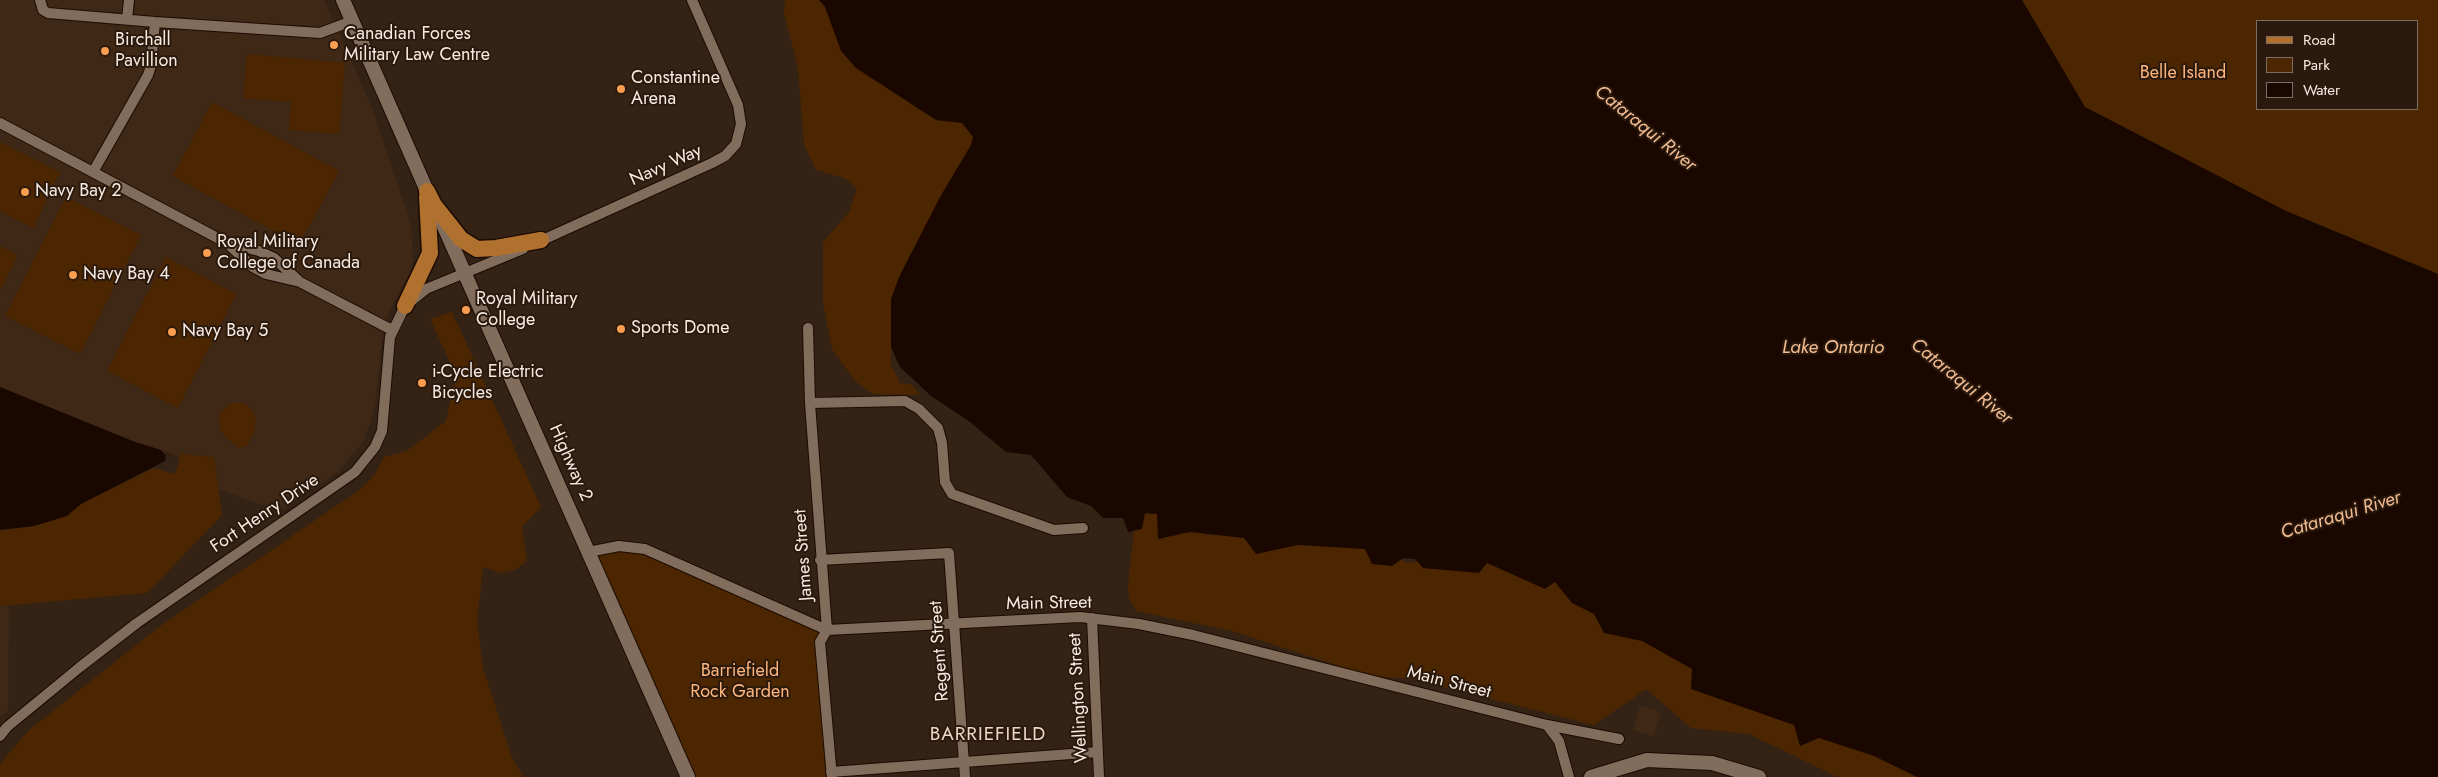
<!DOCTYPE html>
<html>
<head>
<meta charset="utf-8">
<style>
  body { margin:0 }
  #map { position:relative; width:2438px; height:777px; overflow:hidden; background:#342315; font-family:Jost,sans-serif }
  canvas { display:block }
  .legend { position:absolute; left:2256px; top:20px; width:162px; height:90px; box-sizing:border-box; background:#2a190c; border:1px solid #7c6d61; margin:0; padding:6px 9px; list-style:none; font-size:15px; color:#f6eae1 }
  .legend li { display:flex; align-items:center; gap:10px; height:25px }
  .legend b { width:25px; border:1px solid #7c6d61 }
</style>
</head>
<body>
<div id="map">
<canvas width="2438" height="777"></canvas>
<ul class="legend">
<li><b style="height:6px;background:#b0712e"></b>Road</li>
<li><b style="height:14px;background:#4c2600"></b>Park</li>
<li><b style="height:14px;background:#1a0700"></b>Water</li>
</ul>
</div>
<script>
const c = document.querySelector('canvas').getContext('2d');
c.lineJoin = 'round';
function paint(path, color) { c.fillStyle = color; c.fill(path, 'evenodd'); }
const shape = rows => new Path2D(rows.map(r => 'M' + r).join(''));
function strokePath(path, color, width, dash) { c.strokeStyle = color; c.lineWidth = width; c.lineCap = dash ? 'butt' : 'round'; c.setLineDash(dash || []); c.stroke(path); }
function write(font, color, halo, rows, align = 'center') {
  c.font = font + ' Jost,sans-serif'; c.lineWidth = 4; c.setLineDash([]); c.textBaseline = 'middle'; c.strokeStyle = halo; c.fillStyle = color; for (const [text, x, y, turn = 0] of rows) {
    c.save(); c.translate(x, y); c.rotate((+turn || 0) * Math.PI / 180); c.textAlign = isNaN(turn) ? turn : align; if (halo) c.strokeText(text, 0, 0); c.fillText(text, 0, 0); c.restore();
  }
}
paint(shape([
  [0,0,324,0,372,108,411,224,413,260,410,272,388,313,382,340,375,407,364,441,339,471,280,511,218,489,173,454,135,442,0,387],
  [9,604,8,711,0,716,0,606],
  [1640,706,1661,712,1654,736,1633,730]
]), '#3f2816');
paint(shape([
  [785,0,834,0,971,116,985,141,892,320,891,365,900,383,912,385,920,395,873,394,855,381,832,349,823,302,823,242,849,212,857,188,844,178,816,170,804,145,798,68,784,13],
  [2022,0,2438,0,2438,274,2286,211,2085,107],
  [2257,21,2417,21,2417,109,2257,109],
  [247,54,345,63,339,134,289,130,291,102,243,98],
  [212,102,339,171,299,245,173,176],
  [0,142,60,172,33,228,0,211],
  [66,197,141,235,80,354,5,316],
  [0,246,18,255,0,291],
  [166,257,236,294,178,408,107,371],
  [452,312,541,507,522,527,527,561,516,569,502,573,483,567,477,620,483,668,511,755,523,777,0,777,0,764,28,731,159,627,358,491,373,477,384,457,407,451,446,421,455,382,452,375,455,373,430,319],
  [231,403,244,403,251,408,256,419,254,432,247,446,239,448,230,441,220,429,219,413],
  [181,454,214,457,222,515,147,593,0,606,0,530,34,526,67,516,81,504,154,468,175,474],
  [1168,500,1207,535,1259,529,1294,545,1317,544,1345,536,1383,554,1409,563,1435,557,1507,551,1572,583,2002,777,1838,777,1749,734,1691,728,1646,689,1594,725,1412,679,1370,676,1232,631,1136,611,1129,598,1128,585,1135,521],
  [631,546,827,630,820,642,832,777,693,777,588,552]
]), '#4c2600');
paint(shape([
  [819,0,2022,0,2085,107,2286,211,2438,274,2438,777,1917,777,1874,756,1819,738,1800,746,1794,725,1691,689,1692,669,1642,641,1604,633,1594,614,1572,603,1555,582,1545,589,1487,563,1479,573,1423,568,1415,559,1403,558,1392,566,1372,564,1365,549,1298,545,1256,554,1244,538,1190,532,1158,539,1157,514,1145,513,1142,529,1128,532,1123,518,1103,518,1091,506,1067,497,1031,455,1006,452,970,422,931,396,900,367,891,347,891,299,899,277,940,197,971,145,973,137,962,123,936,120,856,68,841,51,825,7],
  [0,387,135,442,161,450,166,456,165,461,81,504,67,516,34,526,0,530]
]), '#1a0700');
const street = shape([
  [40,0,43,10,48,13,155,22,320,33,352,21],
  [127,19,129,0],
  [0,123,227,243,259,251,274,258,300,282],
  [93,172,148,75,151,66,155,22],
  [227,243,253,267,266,274,300,282,392,330],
  [536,243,712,163,725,156,736,144,741,124,738,105,692,0],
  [808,328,810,403,827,630,820,642,832,777],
  [810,403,905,401,919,409,938,428,942,443,945,482,952,494,1054,530,1083,528],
  [588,552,619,546,645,549,827,630,1080,617,1139,624,1193,635,1547,725,1619,739],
  [820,560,949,553,965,777],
  [1092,618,1099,777],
  [1547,725,1559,741,1569,777],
  [0,736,7,727,80,667,137,623,355,472,375,447,382,431,390,337,405,306,426,289,523,249],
  [831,772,1098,752]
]);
const secondary = shape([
  [343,0,427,191],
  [441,220,688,777],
  [1591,777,1647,760,1712,763,1759,777]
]);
const primary = shape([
  [427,191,434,205,461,239,477,249,496,248,541,240],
  [405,306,430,253,427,196]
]);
strokePath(street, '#1b0b02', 12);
strokePath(secondary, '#1b0b02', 16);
strokePath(primary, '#1b0b02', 19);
strokePath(street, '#826d5d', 10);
strokePath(secondary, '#826d5d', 14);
strokePath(primary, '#b0712e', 16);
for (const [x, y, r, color] of [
  [334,45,5,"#fb9e50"],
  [105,51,5,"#fb9e50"],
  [621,89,5,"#fb9e50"],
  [25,192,5,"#fb9e50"],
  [207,253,5,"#fb9e50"],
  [73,275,5,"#fb9e50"],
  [466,310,5,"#fb9e50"],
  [621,329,5,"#fb9e50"],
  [172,332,5,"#fb9e50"],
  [422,383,5,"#fb9e50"]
]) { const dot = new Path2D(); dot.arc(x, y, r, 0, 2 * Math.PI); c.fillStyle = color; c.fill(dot); strokePath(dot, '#2a190c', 2); }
write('18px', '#f6eae1', '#2a190c', [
  ["Canadian Forces",344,35],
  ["Military Law Centre",344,56],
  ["Birchall",115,41],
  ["Pavillion",115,62],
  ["Constantine",631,79],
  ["Arena",631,100],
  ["Navy Bay 2",35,192],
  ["Royal Military",217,243],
  ["College of Canada",217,264],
  ["Navy Bay 4",83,275],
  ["Royal Military",476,300],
  ["College",476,321],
  ["Sports Dome",631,329],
  ["Navy Bay 5",182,332],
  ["i-Cycle Electric",432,373],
  ["Bicycles",432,394]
], 'left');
write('18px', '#fdb57d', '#2a190c', [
  ["Belle Island",2183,74],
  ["Barriefield",740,672],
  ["Rock Garden",740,693]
]);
write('18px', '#f6eae1', '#2a190c', [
  ["Navy Way",666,166,-24],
  ["Highway 2",570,463,66],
  ["Fort Henry Drive",265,514,-34],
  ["James Street",804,555,-94],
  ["Main Street",1049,604,-1],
  ["Regent Street",940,651,-94],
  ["Main Street",1449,683,14],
  ["Wellington Street",1079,698,-93]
]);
write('italic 19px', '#f2bc93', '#2a190c', [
  ["Cataraqui River",1645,129,39],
  ["Lake Ontario",1833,348],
  ["Cataraqui River",1961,382,39],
  ["Cataraqui River",2341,516,-17]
]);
c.letterSpacing = '1px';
write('19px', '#eed7c5', '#2a190c', [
  ["BARRIEFIELD",988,735]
]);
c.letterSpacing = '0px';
</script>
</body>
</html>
